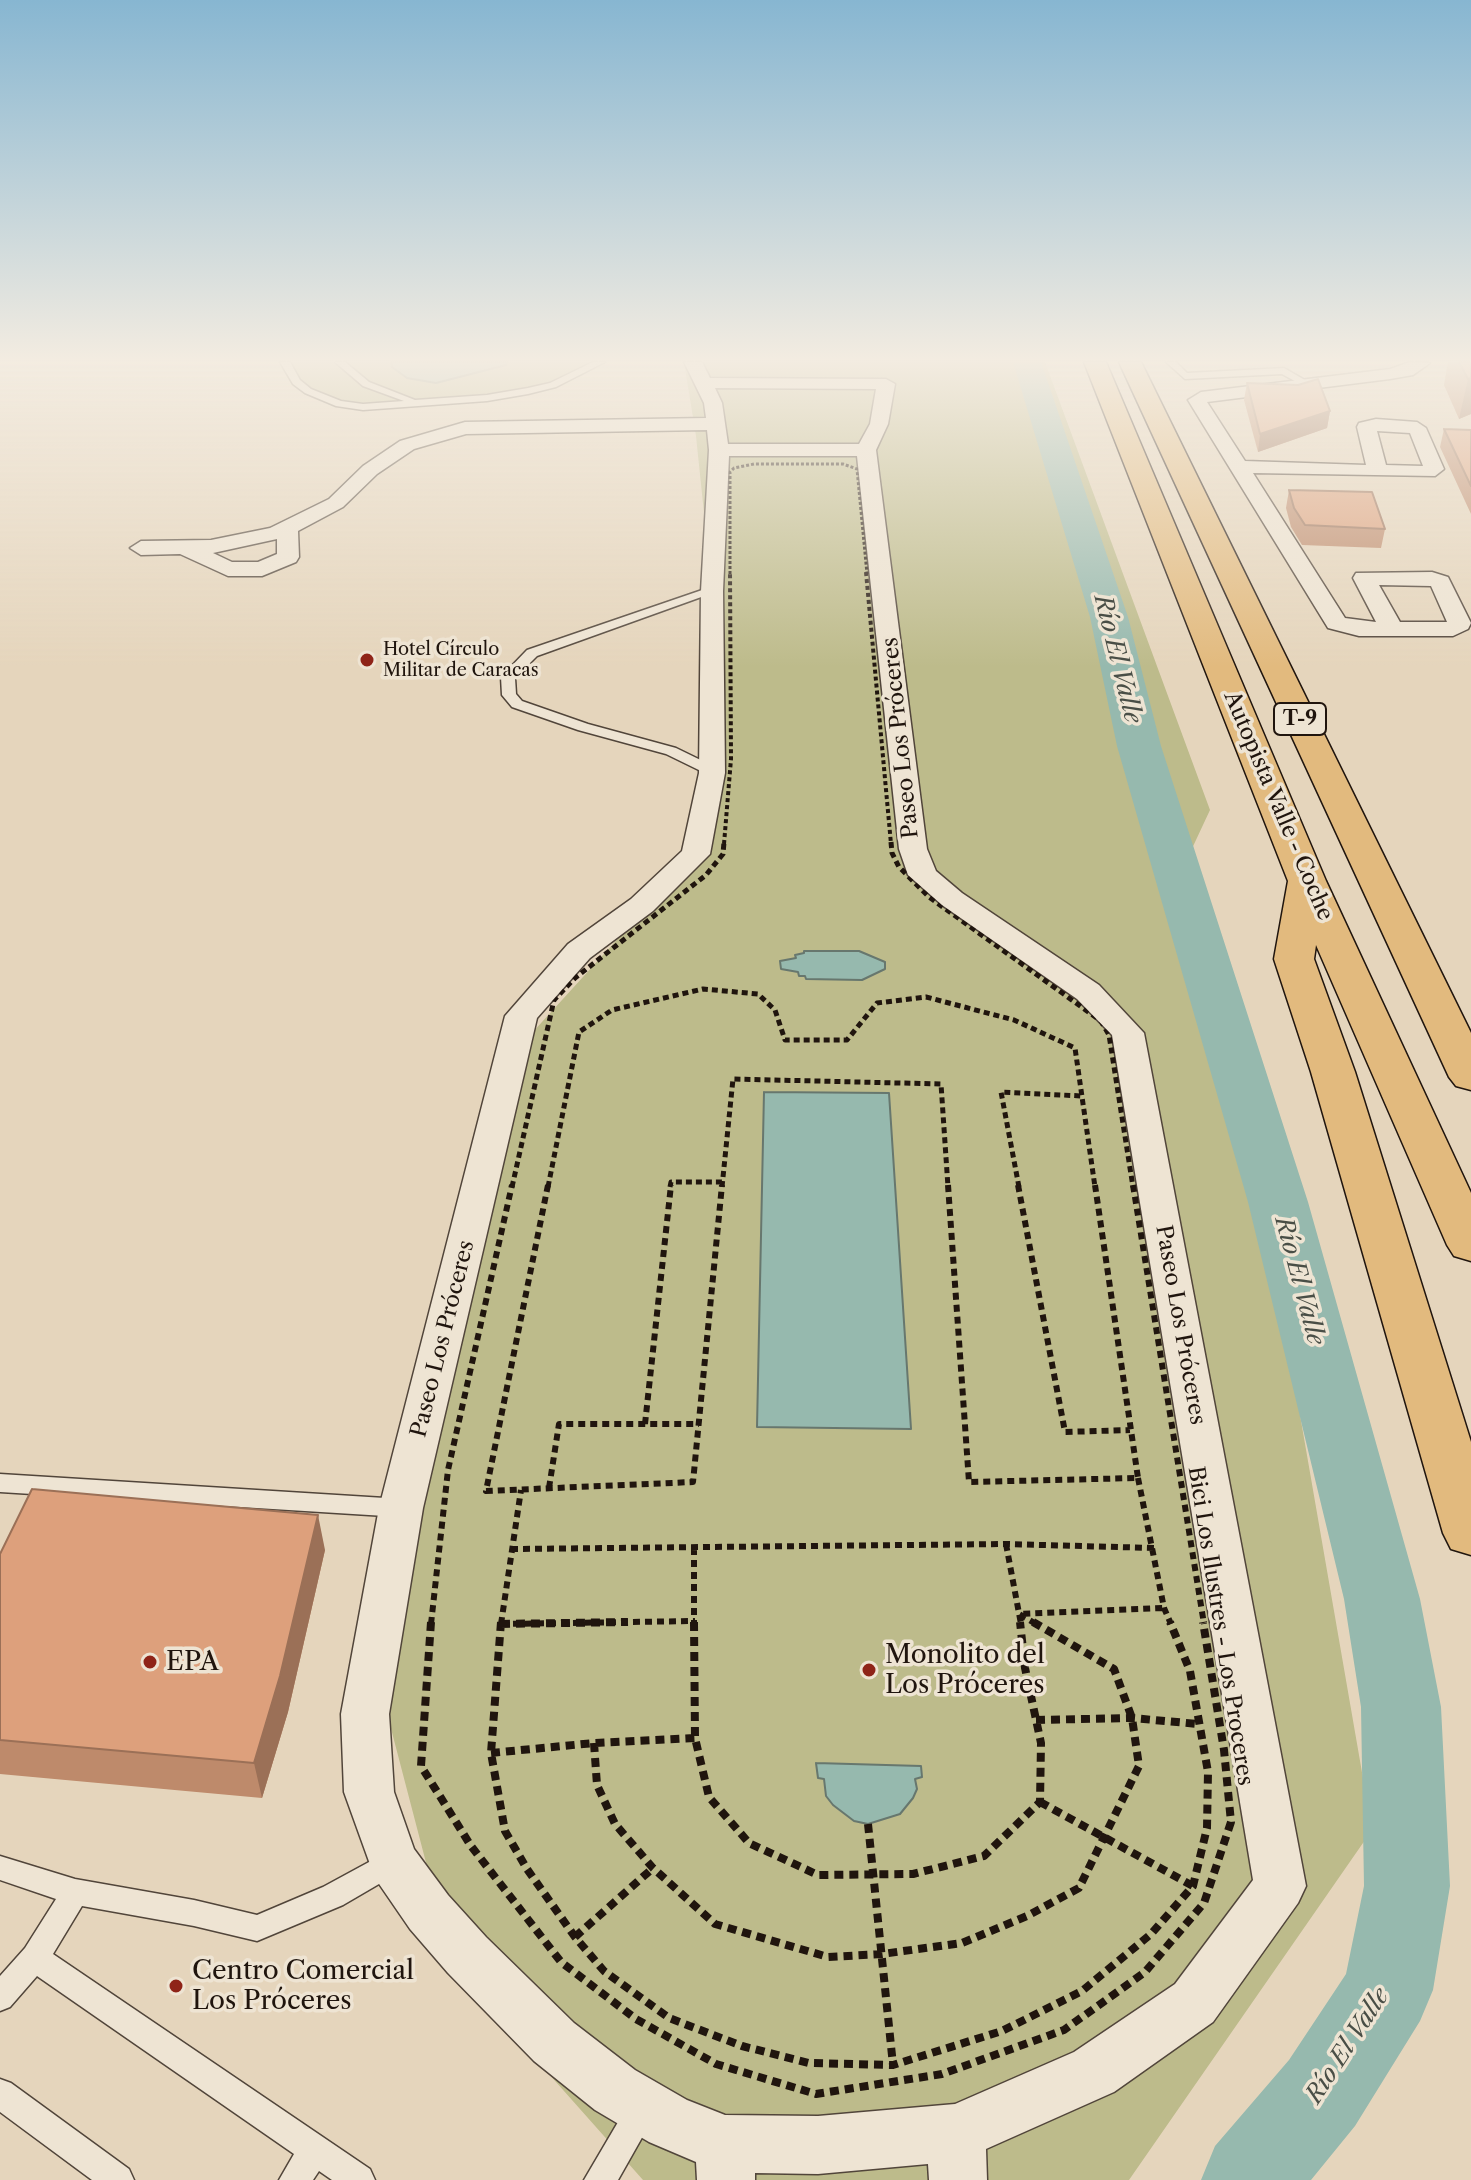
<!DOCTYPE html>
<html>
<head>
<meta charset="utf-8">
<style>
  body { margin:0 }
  canvas { display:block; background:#e5d5bc }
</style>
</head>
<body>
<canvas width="1471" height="2180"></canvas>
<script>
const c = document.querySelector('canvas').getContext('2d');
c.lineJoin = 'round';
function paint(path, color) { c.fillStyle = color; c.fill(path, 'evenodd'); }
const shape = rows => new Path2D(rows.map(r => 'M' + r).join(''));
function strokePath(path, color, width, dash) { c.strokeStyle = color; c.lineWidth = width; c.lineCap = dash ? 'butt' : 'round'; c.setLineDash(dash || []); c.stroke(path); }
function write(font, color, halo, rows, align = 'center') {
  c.font = font + ' "Libre Caslon Text",serif'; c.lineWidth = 7; c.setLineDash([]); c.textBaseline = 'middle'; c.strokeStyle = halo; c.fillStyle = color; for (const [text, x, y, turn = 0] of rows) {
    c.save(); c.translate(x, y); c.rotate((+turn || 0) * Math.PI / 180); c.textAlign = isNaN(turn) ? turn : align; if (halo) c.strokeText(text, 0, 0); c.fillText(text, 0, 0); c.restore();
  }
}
paint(shape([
  [282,362,604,362,553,385,487,398,422,403,339,404,308,391],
  [684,362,1045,362,1210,810,1167,902,1283,1317,1372,1830,1129,2180,643,2180,453,1966,365,1629,511,1056,685,865,712,771,712,590,696,436]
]), '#bdbb8b');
const water = shape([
  [391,362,507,362,506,365,436,383,407,378,392,367,391,362],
  [804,951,859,951,885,962,885,969,862,980,806,979,805,976,799,976,798,972,781,969,780,961,796,958,795,955,804,953,804,951],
  [764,1092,889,1093,911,1429,757,1427,764,1092],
  [816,1763,921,1766,922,1777,915,1779,917,1789,913,1798,900,1814,868,1824,854,1821,833,1805,826,1796,824,1779,818,1778,816,1763]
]);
paint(water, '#96b9ae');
strokePath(water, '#67776e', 2);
paint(shape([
  [1013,362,1041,362,1128,617,1161,746,1308,1202,1420,1599,1441,1707,1450,1886,1433,1990,1420,2021,1355,2126,1311,2180,1201,2180,1215,2146,1289,2060,1346,1974,1364,1886,1361,1707,1344,1599,1248,1202,1117,746,1090,617,1013,362]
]), '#96b9ae');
const service = shape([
  [280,362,290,362,300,380,311,389,341,401,363,404,404,401,363,386,335,362,345,362,369,382,415,400,487,395,528,388,550,383,593,362,605,362,556,387,528,394,487,401,363,410,336,406,305,393,293,384,280,362],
  [1166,362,1176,362,1187,373,1284,368,1310,383,1302,385,1282,374,1185,379,1166,362],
  [708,588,718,591,537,656,515,678,516,694,522,701,588,724,676,748,717,768,717,774,707,774,666,754,578,730,512,707,502,695,501,677,527,650,708,588],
  [0,1474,401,1499,409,1502,413,1508,409,1514,401,1517,0,1492,0,1474],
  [393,1849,403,1852,407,1861,403,1870,343,1905,257,1941,194,1926,82,1906,53,1954,370,2169,375,2180,332,2180,319,2171,313,2180,279,2180,294,2154,37,1976,10,2007,0,2011,0,1976,25,1948,56,1899,0,1880,0,1856,75,1879,194,1900,257,1915,323,1887,393,1849],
  [0,2079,11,2083,129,2169,134,2180,92,2180,0,2112,0,2079],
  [642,2096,653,2100,657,2111,618,2180,584,2180,631,2100,642,2096]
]);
const minor = shape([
  [684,362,702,362,710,378,886,379,895,384,888,424,876,450,927,849,936,871,962,893,1099,985,1144,1033,1306,1886,1298,1903,1213,2022,1114,2092,986,2149,987,2180,929,2180,928,2164,818,2174,755,2173,755,2180,697,2180,696,2162,649,2142,595,2110,534,2061,448,1973,410,1929,375,1878,344,1792,341,1714,379,1508,505,1016,568,944,631,899,682,851,699,773,701,591,709,450,707,430,466,434,414,449,377,474,343,507,298,531,299,557,296,562,262,576,228,576,180,554,141,555,130,548,141,541,211,540,270,528,329,499,363,466,400,441,465,422,706,418,704,403,684,362],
  [715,388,876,389,870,424,859,444,728,444,722,403,715,388],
  [729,456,857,456,899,849,908,875,942,905,1077,999,1112,1035,1253,1880,1175,1984,1074,2052,955,2104,818,2116,725,2115,687,2100,635,2070,574,2023,486,1937,448,1895,414,1849,394,1792,389,1714,423,1508,537,1018,590,958,653,911,710,854,725,773,723,591,729,456],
  [277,539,277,554,258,562,232,562,213,553,277,539],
  [1410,362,1430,363,1413,375,1390,379,1207,402,1245,461,1366,465,1357,427,1359,423,1376,419,1417,422,1426,428,1444,469,1435,476,1253,473,1345,618,1376,622,1353,578,1356,573,1432,572,1448,577,1471,623,1468,629,1453,636,1359,636,1328,628,1188,400,1201,392,1390,369,1410,362],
  [1377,431,1410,433,1423,466,1386,465,1377,431],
  [1379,585,1431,586,1447,622,1400,622,1379,585]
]);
const motorway = shape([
  [1084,362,1106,362,1326,881,1471,1193,1471,1261,1454,1256,1447,1245,1316,945,1314,959,1355,1072,1471,1442,1471,1555,1451,1549,1443,1533,1311,1072,1274,959,1288,881,1084,362],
  [1119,362,1141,362,1471,1033,1471,1090,1456,1086,1449,1077,1119,362]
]);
strokePath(service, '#51453a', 3);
strokePath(minor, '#51453a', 3);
strokePath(motorway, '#20150e', 3);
strokePath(shape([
  [730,574,730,472,734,468,754,464,843,464,857,469,867,574]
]), '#20150e', 3, [3, 2]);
strokePath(shape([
  [866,572,891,844],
  [724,844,731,759,730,572]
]), '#20150e', 4, [4, 3]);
strokePath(shape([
  [891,842,892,853,899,867,929,897,1101,1021,1109,1035,1133,1187],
  [512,1187,554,1000,575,978,706,875,723,854,724,842],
  [548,1187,579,1032,612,1010,703,989,758,994,775,1010,785,1040,847,1040,877,1003,926,997,1014,1020,1075,1048,1095,1187],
  [670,1187,671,1182,722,1182],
  [722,1187,733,1079,941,1084,948,1187],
  [1019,1187,1001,1092,1082,1096]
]), '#20150e', 5, [6, 4]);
strokePath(shape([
  [548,1185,486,1491,693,1482,722,1185],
  [948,1185,969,1482,1138,1478,1095,1185],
  [1018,1185,1065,1432,1130,1430],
  [1133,1185,1204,1624],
  [645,1424,671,1185],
  [1138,1478,1164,1608,1171,1624],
  [549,1488,559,1424,699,1424],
  [1006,1544,1021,1624],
  [694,1548,694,1624],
  [511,1549,1006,1544,1154,1548],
  [431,1624,448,1470,512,1185],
  [501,1624,521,1490],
  [501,1624,695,1621],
  [1036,1624,1019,1614,1164,1608]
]), '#20150e', 6, [7, 5]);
strokePath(shape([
  [431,1622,421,1766,471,1846,561,1962,636,2019,716,2064,816,2094,942,2074,1064,2030,1145,1972,1204,1903,1231,1822,1224,1750,1203,1622],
  [501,1622,491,1753,505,1831,527,1869,575,1937,604,1971,669,2018,742,2046,809,2063,893,2065,1002,2031,1082,1991,1151,1934,1193,1886,1207,1828,1208,1772,1190,1671,1170,1622],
  [694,1622,695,1738,709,1797,749,1843,818,1875,913,1874,984,1856,1040,1802,1041,1743,1025,1668,1020,1622],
  [501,1624,628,1622],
  [1036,1720,1132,1718,1198,1724],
  [594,1743,597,1785,615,1824,653,1868,715,1924,828,1957,882,1954,962,1943,1027,1916,1079,1888,1139,1766,1132,1718,1114,1669,1033,1622],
  [491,1753,594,1743,695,1738],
  [1040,1802,1193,1886],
  [868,1824,893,2065],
  [575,1937,653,1868]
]), '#20150e', 8, [9, 6]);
paint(service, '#eee4d3');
paint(minor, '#eee4d3');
paint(motorway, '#e2ba7e');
paint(shape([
  [1448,362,1471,362,1471,414,1459,419,1444,385],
  [1247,383,1298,385,1330,411,1327,428,1258,452,1244,400],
  [1444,429,1471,430,1471,514,1440,447],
  [1289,490,1385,529,1381,548,1302,545,1291,527,1286,508],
  [325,1550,288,1712,262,1798,0,1774,0,1554]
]), '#be8a6b');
paint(shape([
  [1471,378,1471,414,1459,419,1468,379],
  [1330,411,1327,428,1258,452,1260,434],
  [318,1515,325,1550,288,1712,262,1798,254,1763]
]), '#9b7057');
const building = shape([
  [1459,362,1471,362,1471,378,1468,379,1459,362],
  [1318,379,1330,411,1260,434,1247,383,1298,385,1318,379],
  [1444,429,1471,430,1471,486,1444,429],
  [1289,490,1372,492,1385,529,1305,525,1294,508,1289,490],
  [32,1489,318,1515,280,1676,254,1763,0,1740,0,1554,32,1489]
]);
paint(building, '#dda07c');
strokePath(building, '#9b7057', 2);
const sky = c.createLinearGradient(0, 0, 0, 667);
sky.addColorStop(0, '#87b6d1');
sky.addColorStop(0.54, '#f3ece1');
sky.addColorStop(1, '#f3ece100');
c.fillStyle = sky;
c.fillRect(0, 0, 1471, 667);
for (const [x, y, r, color] of [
  [367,660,8,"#8f2418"],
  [150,1662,8,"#8f2418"],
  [869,1670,8,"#8f2418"],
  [176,1986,8,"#8f2418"]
]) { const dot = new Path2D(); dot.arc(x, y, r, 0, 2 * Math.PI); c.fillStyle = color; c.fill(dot); strokePath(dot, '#eee4d3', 3); }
write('18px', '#20150e', '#eee4d3', [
  ["Hotel Círculo",383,650],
  ["Militar de Caracas",383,671]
], 'left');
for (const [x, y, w] of [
  [1300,719,52]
]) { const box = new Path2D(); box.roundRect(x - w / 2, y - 16, w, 32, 6); c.fillStyle = '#eee4d3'; c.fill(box); strokePath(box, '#20150e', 2); }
write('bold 20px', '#20150e', null, [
  ["T-9",1300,719]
]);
write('22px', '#20150e', '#eee4d3', [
  ["Paseo Los Próceres",901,738,-96],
  ["Autopista Valle - Coche",1278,806,67],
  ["Paseo Los Próceres",1180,1325,80],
  ["Paseo Los Próceres",443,1339,-76],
  ["Bici Los Ilustres - Los Proceres",1220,1626,81]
]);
write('italic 24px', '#494e46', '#eee4d3', [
  ["Río El Valle",1117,659,76],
  ["Río El Valle",1299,1281,75],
  ["Río El Valle",1348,2046,-57]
]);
write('26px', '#20150e', '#eee4d3', [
  ["Monolito del",885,1655],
  ["Los Próceres",885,1685],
  ["EPA",166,1662],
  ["Centro Comercial",192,1971],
  ["Los Próceres",192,2001]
], 'left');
</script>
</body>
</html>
